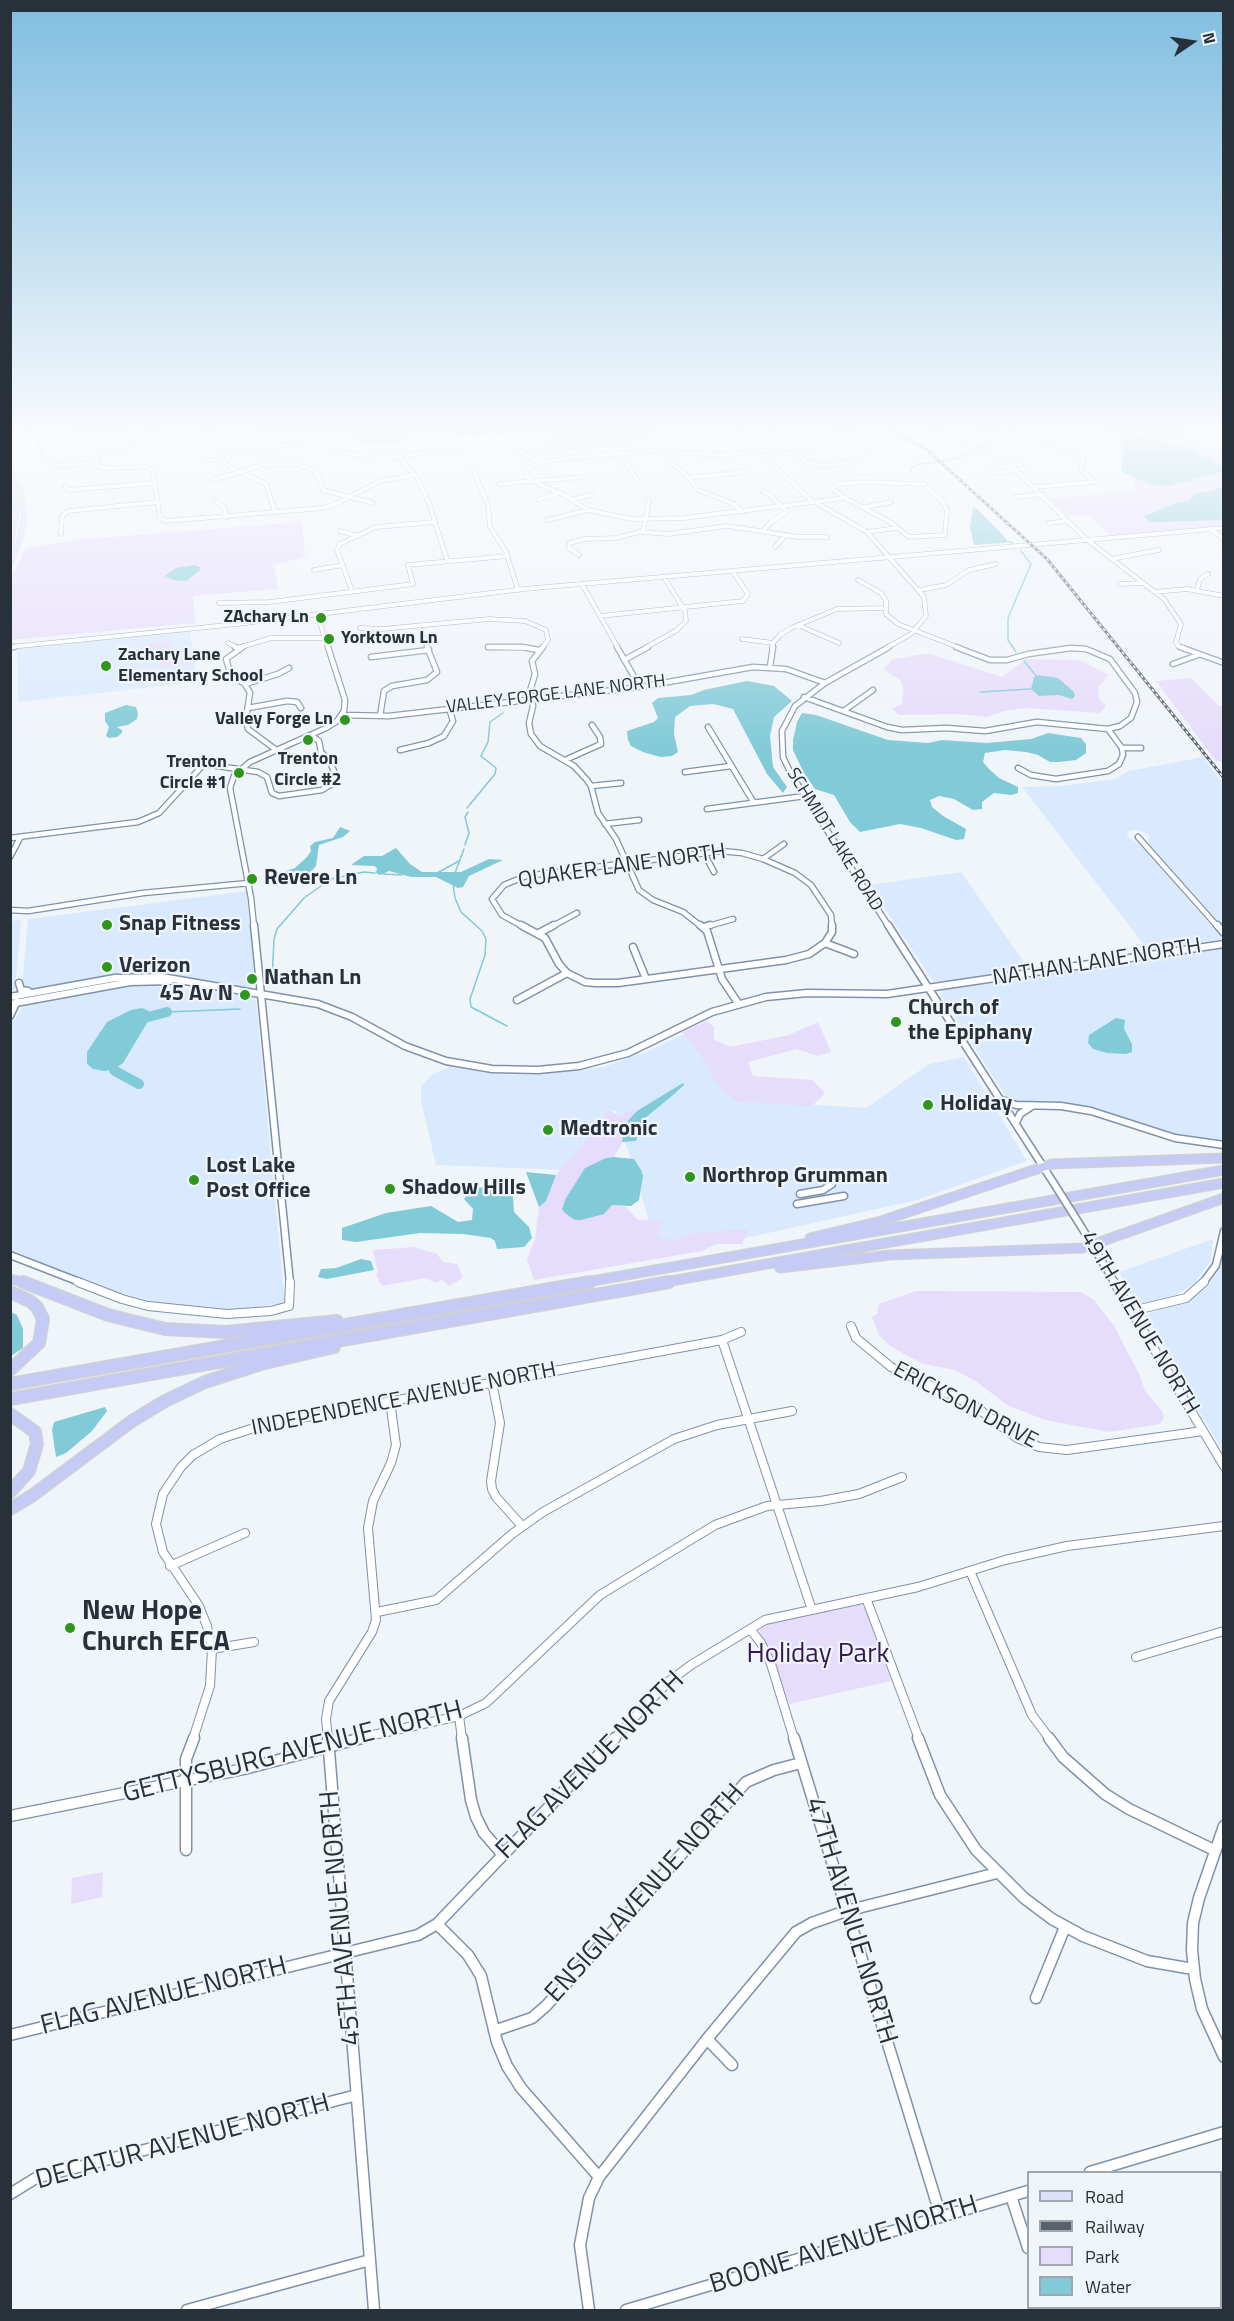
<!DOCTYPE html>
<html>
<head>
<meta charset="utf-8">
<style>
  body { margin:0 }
  #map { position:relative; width:1234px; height:2321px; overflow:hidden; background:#f0f5fa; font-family:"Titillium Web",sans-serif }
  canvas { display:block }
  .frame { position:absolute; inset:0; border:12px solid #28303a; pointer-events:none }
  .legend { position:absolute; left:1027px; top:2171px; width:195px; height:138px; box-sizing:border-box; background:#f0f5fa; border:2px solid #a0a6ad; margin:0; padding:8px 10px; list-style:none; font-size:18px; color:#28303a }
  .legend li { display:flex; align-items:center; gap:12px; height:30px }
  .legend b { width:30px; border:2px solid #a0a6ad }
  .north { position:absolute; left:1162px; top:12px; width:60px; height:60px; -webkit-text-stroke:4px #f0f5fa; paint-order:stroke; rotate:77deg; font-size:16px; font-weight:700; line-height:24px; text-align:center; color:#28303a }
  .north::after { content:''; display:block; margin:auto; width:21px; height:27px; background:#28303a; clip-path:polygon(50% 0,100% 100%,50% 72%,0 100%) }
</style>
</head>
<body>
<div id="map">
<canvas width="1234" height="2321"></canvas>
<div class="frame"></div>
<ul class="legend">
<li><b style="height:8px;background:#dce0f8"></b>Road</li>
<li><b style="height:8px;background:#59616a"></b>Railway</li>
<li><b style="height:16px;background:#e6dcfb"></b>Park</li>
<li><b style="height:16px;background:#81cad7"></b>Water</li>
</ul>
<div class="north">N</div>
</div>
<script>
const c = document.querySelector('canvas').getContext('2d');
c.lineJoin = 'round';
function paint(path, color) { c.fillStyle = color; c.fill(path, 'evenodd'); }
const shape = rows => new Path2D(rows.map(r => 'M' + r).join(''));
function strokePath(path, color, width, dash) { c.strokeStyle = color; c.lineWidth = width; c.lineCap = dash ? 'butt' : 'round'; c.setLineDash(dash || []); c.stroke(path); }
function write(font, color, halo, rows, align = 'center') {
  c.font = font + ' "Titillium Web",sans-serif'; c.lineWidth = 4.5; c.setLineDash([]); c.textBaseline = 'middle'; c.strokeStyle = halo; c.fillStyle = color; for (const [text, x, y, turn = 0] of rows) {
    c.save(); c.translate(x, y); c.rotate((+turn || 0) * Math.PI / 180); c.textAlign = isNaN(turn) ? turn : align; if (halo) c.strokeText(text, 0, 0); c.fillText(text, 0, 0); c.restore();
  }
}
paint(shape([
  [190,631,198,682,18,702,17,649],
  [1203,757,1223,784,1223,928,1149,844,1148,835,1139,830,1132,830,1128,832,1127,837,1140,844,1222,939,1148,950,1022,787,1063,786,1114,779,1129,771],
  [961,872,1029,969,939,982,933,981,869,885],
  [247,891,255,984,252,986,246,987,175,976,130,974,68,985,25,991,22,988,28,919],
  [21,920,15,990,11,993,11,921],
  [1223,948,1223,1142,1200,1141,1162,1133,1094,1109,1058,1103,1016,1103,1008,1100,940,994,943,990],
  [127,984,149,985,252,997,256,1001,285,1302,282,1304,231,1310,171,1306,112,1291,11,1250,11,1022,16,1018,24,1005],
  [688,1032,745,1100,866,1108,929,1064,964,1057,1027,1161,917,1200,660,1257,616,1111,606,1111,602,1123,561,1170,436,1165,421,1101,421,1086,432,1075,451,1066,492,1074,530,1075,603,1067,644,1053],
  [1213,1239,1211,1260,1194,1284,1175,1295,1156,1302,1135,1303,1119,1272],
  [1223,1250,1223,1451,1179,1378,1147,1316,1150,1313,1193,1298,1207,1287,1217,1272]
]), '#daeafe');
paint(shape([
  [556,429,647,429,658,442,527,454,525,451,549,447,542,431],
  [1104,429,1178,429,1197,445,1223,446,1223,527,1113,537,1088,515,1068,516,1051,499,1132,491,1135,486,1134,481,1122,471,1123,445],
  [302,522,305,557,274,565,278,589,193,596,195,623,11,640,10,581,26,548,84,539],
  [173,640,171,647,164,653,137,659,143,644],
  [192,650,191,664,159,668,161,662,167,656],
  [924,654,931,654,1002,677,1026,659,1080,660,1109,675,1098,688,1099,699,1106,706,1100,713,1026,708,1004,711,988,717,958,714,899,715,892,709,902,704,903,689,901,681,883,669,893,659],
  [1191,678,1219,706,1223,706,1223,761,1216,761,1156,681],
  [707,1021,714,1027,714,1040,730,1047,789,1035,818,1022,831,1052,817,1056,797,1049,748,1062,753,1076,812,1080,825,1093,812,1106,737,1102,717,1084,703,1059,682,1032],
  [632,1109,637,1111,626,1123,623,1142,614,1157,606,1158,566,1198,564,1206,604,1214,612,1205,625,1206,638,1220,662,1221,658,1237,674,1240,692,1233,749,1229,742,1244,715,1244,702,1251,534,1280,527,1259,535,1239,539,1207,546,1201,556,1175,602,1123,606,1111,611,1111,620,1117],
  [414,1247,437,1254,443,1262,457,1264,463,1278,449,1286,442,1279,436,1283,425,1278,382,1286,376,1275,378,1272,373,1250],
  [916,1291,1081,1292,1094,1300,1114,1326,1139,1374,1145,1391,1162,1411,1164,1418,1160,1424,1109,1432,1045,1420,1007,1405,977,1382,955,1370,924,1364,904,1354,889,1345,879,1335,872,1317,877,1314,879,1304],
  [860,1604,866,1609,891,1681,789,1704,772,1654,760,1633,760,1629,771,1623],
  [103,1872,102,1897,71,1904,72,1878]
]), '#e6dcfb');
paint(shape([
  [252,429,556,429,515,435,459,436,423,432,408,435,397,443,387,445,357,442,351,439,348,432,340,431,275,434],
  [1125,437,1139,437,1193,449,1195,452,1223,467,1223,472,1168,486,1149,484,1121,471,1124,448,1120,441],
  [1223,486,1223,520,1156,522,1149,521,1144,516,1179,502,1187,502,1196,493,1210,492],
  [973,508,977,509,999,531,1007,540,1005,543,974,545,970,527],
  [195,565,200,567,200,570,186,581,174,580,165,576,176,568],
  [1038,675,1058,678,1074,692,1075,696,1072,699,1059,695,1039,696,1031,689,1034,677],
  [747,681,774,686,792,701,774,717,770,736,773,767,787,787,783,793,767,774,733,709,713,704,690,706,675,717,674,734,678,752,672,756,660,757,643,752,631,746,628,740,627,731,654,722,658,718,652,703,658,698,691,695,704,690],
  [126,705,136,707,138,713,137,719,128,725,117,727,122,730,122,733,117,737,109,738,106,736,109,727,105,721,105,713],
  [802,713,816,715,888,740,928,743,942,740,987,743,1031,739,1048,733,1081,738,1086,744,1086,753,1076,760,1059,762,1050,762,1038,755,1026,752,1005,750,985,753,983,762,989,769,999,778,1018,787,1018,793,1011,795,994,793,982,802,982,809,973,810,954,799,939,796,930,800,932,807,943,816,966,829,964,839,956,840,921,828,900,824,860,832,850,822,834,795,815,789,804,773,793,750,793,740,797,722],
  [340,827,350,831,343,837,319,845,316,866,309,874,289,879,282,878,283,872,295,868,307,857,311,851,310,846,315,842,333,838],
  [396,848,410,864,422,872,461,872,489,859,503,860,469,876,463,887,458,888,436,877,411,877,389,871,380,875,376,873,377,868,374,866,351,865,364,856,382,856],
  [142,1008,149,1011,150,1018,123,1063,116,1068,105,1071,93,1069,87,1064,87,1052,107,1022,131,1010],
  [1116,1018,1125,1020,1124,1029,1132,1044,1132,1052,1126,1054,1107,1053,1093,1049,1088,1043,1089,1035],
  [683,1083,684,1085,673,1095,645,1118,636,1141,622,1142,626,1123,637,1111],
  [614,1157,634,1159,641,1170,643,1176,639,1200,631,1206,612,1205,604,1214,581,1220,575,1220,565,1213,562,1209,566,1198,585,1168,606,1158],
  [526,1172,556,1175,546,1201,539,1207],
  [507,1186,513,1195,514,1212,529,1227,532,1238,524,1247,497,1249,495,1241,491,1238,463,1234,420,1233,356,1242,342,1240,342,1228,386,1213,431,1206,458,1222,472,1220,473,1209,464,1199,472,1188],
  [361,1259,371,1261,374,1270,327,1279,318,1277,321,1269,336,1268],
  [11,1312,17,1315,23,1329,23,1348,11,1356],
  [105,1407,107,1411,92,1431,66,1453,56,1457,52,1430,54,1422]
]), '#81cad7');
strokePath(shape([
  [24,429,37,435,43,458],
  [10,430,17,429],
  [1002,435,1013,429],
  [980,448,997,438],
  [943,461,956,459,976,450],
  [910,472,912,467,919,464,939,462],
  [1006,541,1013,543],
  [1016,652,1008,640,1008,618,1031,564,1021,551],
  [1024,661,1037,677],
  [980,692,1030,689],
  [467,808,495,774,496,768,481,756,488,742,490,722,503,713],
  [465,845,469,833,465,817,468,812],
  [437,873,459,861],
  [455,873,464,849],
  [383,874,402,875],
  [453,884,455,898,461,912,482,931,486,939,485,955,470,999,471,1007,507,1026],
  [272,979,274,939,277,929,304,898,331,879,364,872,375,873],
  [167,1012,240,1009]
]), '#81cad7', 1.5);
strokePath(shape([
  [1122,429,1148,444]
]), '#81cad7', 6);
strokePath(shape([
  [137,1020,167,1012],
  [105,1057,115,1071,139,1084]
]), '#81cad7', 10);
const minorFar4 = shape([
  [152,429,152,441,104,450,96,455,97,463,98,467,103,468,145,467,153,470,160,518,166,521,323,508,338,503,380,481,414,475],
  [209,429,210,436,216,441,233,446,256,447,330,442,342,452,371,457,392,457,461,448],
  [650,429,667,446,666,456,670,462,685,474,698,490,734,504,743,512],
  [737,429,750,444,811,500,867,532,924,597,926,616,911,634,886,648],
  [773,429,804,461,821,466,847,463,869,448,866,440,840,429],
  [933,429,956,442,1002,457,1086,539,1164,599,1181,624,1176,642,1178,646,1184,648],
  [979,429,1024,442,1080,448,1083,457,1081,469,1094,482,1035,487],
  [79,432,82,434,124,429],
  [1205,436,1224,434],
  [709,438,711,455],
  [818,445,723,455,650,451,567,458,536,464,529,468,526,475,530,480,564,495,588,510,632,519,684,518,845,498],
  [233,446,222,455,222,460,230,467,266,484,275,512],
  [970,447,993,435],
  [518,449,528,457,541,462],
  [619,454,638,481],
  [398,456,418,479,429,503,447,560],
  [209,460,222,459],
  [1011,465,1022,464],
  [53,466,97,463],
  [474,472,488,505,490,527,506,552,518,590],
  [991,473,1017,470],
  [688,478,743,472],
  [213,480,263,465,296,464,317,472,323,490,373,503],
  [863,482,924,484,942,501,947,510,945,535,909,537,890,522,845,498,832,488,838,484,863,482],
  [499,484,582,477],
  [65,486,68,490,155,483],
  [763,492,769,494,787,512,771,522,763,531],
  [1016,497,1043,494],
  [538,500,559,493],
  [571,500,591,495],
  [216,502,224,507,226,517],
  [865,507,891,502],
  [548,520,588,510],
  [1049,523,1068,521],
  [1211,530,1224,539],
  [340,531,355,535],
  [641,532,668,534,727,526,798,537,827,537],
  [867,532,897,528],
  [61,534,62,516,68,511,158,502],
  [775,547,786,535],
  [579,555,569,548,570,543,584,539,616,538,643,531,649,501],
  [1111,559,1159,550],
  [314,570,343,565],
  [858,580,881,593,886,601,886,614,898,624,960,648],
  [582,584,618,648],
  [1120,584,1143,583],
  [920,590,946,585,969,570,996,564],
  [1197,590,1200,579,1208,574],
  [352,591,337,550,340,544,376,527,435,522],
  [1155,592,1187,589,1224,596],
  [219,603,270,602,413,584,408,565,508,556],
  [317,614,328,648],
  [600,616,743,601,748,594,733,572],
  [419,625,428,648],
  [798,625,839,643],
  [360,628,382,629,489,619,525,621,546,630,548,640,542,648],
  [742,639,773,643],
  [228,643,238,648],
  [10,647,237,624,524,589,1224,528],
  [488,647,528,648],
  [238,648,271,638,325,638],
  [645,648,677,630,686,621,685,611,665,579],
  [772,648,773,643,780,635,791,628,837,609,885,608],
  [1070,648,1073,648]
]);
const minorFar3 = shape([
  [10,647,14,647],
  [235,647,238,648],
  [243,647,226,659,231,675,245,684,250,693,246,718,248,729,275,749],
  [488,647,522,647,539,650],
  [543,647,532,661,535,674,530,691,533,706,529,723,531,734,540,746,574,766,587,780,591,786,598,813,616,839,639,890,653,900,683,912,702,927],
  [617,647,640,687],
  [889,647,825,683,795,706,782,731,783,757,791,774,889,927],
  [1180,647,1224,663],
  [371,657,429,650],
  [624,660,648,647],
  [1173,664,1198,655],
  [770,667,773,647],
  [245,684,278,674,289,668],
  [804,697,887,727,902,730,946,728,985,731,1037,722,1108,729,1120,726,1131,718,1137,702,1135,693,1110,659,1086,649,1071,648,1028,654,1007,660,990,660,956,647],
  [248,708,287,701,297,702,301,708],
  [845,710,873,690],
  [342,715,389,716,640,687,753,667,786,669,825,683],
  [380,716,384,691,392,686,427,680,437,672,427,647],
  [708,727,754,803],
  [1122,748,1141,748],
  [400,750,429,743,444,736,453,721,449,708],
  [565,760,601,744,600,737,592,725],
  [1018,768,1031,775,1056,779,1108,771,1119,764,1123,755,1122,748,1108,729],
  [685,772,731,766],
  [591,786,621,783],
  [707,809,805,796],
  [605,824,639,820],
  [1138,837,1218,927],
  [10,838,138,822,159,813,204,764,258,772,267,777,272,793,279,796,322,790,333,783,334,771,329,760,321,752,319,741,311,735],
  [704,853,714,872],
  [10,857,20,838],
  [763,859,784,844],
  [10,910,28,911,143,893,249,883],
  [254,927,251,898,230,788,234,776,250,762,326,728,337,721,344,711,345,700,328,647],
  [524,927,502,915,492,899,504,885,526,876,721,851,742,853,763,859,795,873,811,885,831,915,832,927],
  [551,927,577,913],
  [705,927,733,919]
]);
const minorFar2 = shape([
  [254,925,290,1283],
  [521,925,545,938,559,964,567,973,585,982,595,983,618,983,786,960,809,954,825,943,832,932,832,925],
  [700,925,707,931,722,979,738,1003],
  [888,925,1053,1182],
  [1217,925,1224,933],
  [704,927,710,925],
  [539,933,554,925],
  [825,943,854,954],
  [633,947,646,979],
  [19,983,21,990,28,991],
  [10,997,115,978,162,977,318,1004,352,1017,405,1046,446,1061,492,1069,538,1070,579,1066,628,1053,712,1012,766,997,807,993,887,994,1224,944],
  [517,1000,567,973],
  [10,1004,130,982,170,981],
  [10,1016,17,1001],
  [1002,1100,1016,1105,1061,1106,1091,1111,1175,1138,1224,1145],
  [1016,1123,1020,1114,1032,1106],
  [800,1194,823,1190,832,1184],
  [797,1204,844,1196],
  [1082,1228,1115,1283],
  [10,1255,82,1283],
  [1203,1283,1216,1265,1224,1231]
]);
const minorFar1 = shape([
  [78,1282,122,1299,148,1306,227,1314,271,1311,289,1306,290,1282],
  [1114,1282,1224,1466],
  [1132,1311,1186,1298,1204,1282],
  [851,1326,856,1338,891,1367,976,1407,1017,1438,1039,1447,1067,1450,1203,1431],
  [722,1340,812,1610],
  [492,1382,500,1423,491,1481,492,1489,496,1497,522,1526],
  [170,1566,245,1533],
  [970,1571,1032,1715,1050,1739],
  [866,1598,919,1739],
  [377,1612,436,1600,512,1534,543,1512,674,1439,717,1425,792,1411],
  [750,1629,761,1643,771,1664,794,1739],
  [212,1649,254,1642],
  [1136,1657,1224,1631],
  [459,1716,462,1739],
  [193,1739,210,1686,212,1649,207,1626,199,1606,163,1552,156,1524,163,1494,181,1467,193,1455,220,1439,263,1425,722,1340,741,1332],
  [328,1739,326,1719,329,1701,372,1632,376,1620,368,1528,373,1501,391,1463,396,1445,390,1401],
  [355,1739,459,1716,486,1703,600,1595,715,1525,767,1506,821,1501,859,1494,902,1477],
  [614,1739,668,1682,691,1665,765,1620,918,1587,1005,1560,1067,1546,1224,1526]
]);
const minor = shape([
  [328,1738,374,2310],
  [462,1738,471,1800,476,1817,484,1833,503,1855],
  [794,1738,941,2217],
  [918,1738,940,1795,976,1850,1024,1898,1052,1919,1083,1936,1147,1961,1193,1969],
  [1049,1738,1063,1757,1105,1794,1129,1809,1214,1850],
  [10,1816,244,1769,362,1738],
  [1224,1826,1199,1898,1193,1923,1192,1950,1195,1979,1202,2009,1224,2057],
  [186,1850,186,1759,194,1738],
  [437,1924,468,1955,481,1976,497,2042,507,2066,521,2088,599,2177,589,2198,580,2245,589,2310],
  [1036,1998,1065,1927],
  [494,2031,532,2018,546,2006,746,1782,774,1770,801,1763],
  [10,2035,418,1935,437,1924,615,1738],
  [707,2039,732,2065],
  [1090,2172,1224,2132],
  [599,2177,707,2039,796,1932,812,1923,846,1911,997,1873],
  [10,2194,36,2178,357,2095],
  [1011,2196,1028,2248],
  [187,2310,370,2260],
  [626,2310,1028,2191]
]);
const major = shape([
  [10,472,20,491,24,515,21,534,10,564],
  [10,485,15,500,16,518,10,544]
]);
const highwayFar1 = shape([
  [810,1238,881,1221,1052,1164,1224,1158],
  [780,1268,890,1255,1083,1248,1224,1198],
  [10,1279,27,1283],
  [581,1283,1224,1170],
  [660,1283,1224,1183]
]);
const highway = shape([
  [23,1282,108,1315,165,1329,226,1332,337,1321],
  [10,1292,30,1301,37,1307,43,1319,39,1343,10,1370],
  [10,1384,590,1282],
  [10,1399,669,1282],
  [10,1414,35,1432,37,1444,29,1471,10,1492],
  [10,1509,33,1495,132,1421,165,1401,205,1382,261,1364,334,1347]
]);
strokePath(minorFar4, '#7f92ab', 5);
strokePath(minorFar3, '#7f92ab', 7);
strokePath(minorFar2, '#7f92ab', 9);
strokePath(minorFar1, '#7f92ab', 10);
strokePath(minor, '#7f92ab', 13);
strokePath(major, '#d0d1d4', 6);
strokePath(highwayFar1, '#d0d1d4', 11);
strokePath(highway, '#d0d1d4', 14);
strokePath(minorFar4, '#fff', 4);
strokePath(minorFar3, '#fff', 4.5);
strokePath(minorFar2, '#fff', 6);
strokePath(minorFar1, '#fff', 8);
strokePath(minor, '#fff', 10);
strokePath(major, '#dce0f8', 4.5);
strokePath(highwayFar1, '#c5cbf4', 8);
strokePath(highway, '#c5cbf4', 11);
const rail = shape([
  [890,429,927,450,1047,559,1224,778]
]);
strokePath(rail, '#59616a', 3);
strokePath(rail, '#f0f5fa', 1.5, [3]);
const minorBridge = shape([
  [1053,1182,1082,1228]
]);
strokePath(minorBridge, '#7f92ab', 9, []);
strokePath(minorBridge, '#fff', 6);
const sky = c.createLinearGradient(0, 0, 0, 754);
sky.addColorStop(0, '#7fbde1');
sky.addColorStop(0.57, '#f8fafd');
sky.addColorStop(1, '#f8fafd00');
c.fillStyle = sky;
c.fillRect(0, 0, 1234, 754);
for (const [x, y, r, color] of [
  [321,618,6,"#2e961d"],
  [329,639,6,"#2e961d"],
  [106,666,6,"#2e961d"],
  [345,720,6,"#2e961d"],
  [308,740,6,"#2e961d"],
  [239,773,6,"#2e961d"],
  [252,879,6,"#2e961d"],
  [107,925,6,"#2e961d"],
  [107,967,6,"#2e961d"],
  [252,979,6,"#2e961d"],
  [245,995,6,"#2e961d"],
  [896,1022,6,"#2e961d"],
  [928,1105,6,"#2e961d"],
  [548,1130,6,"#2e961d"],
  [690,1177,6,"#2e961d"],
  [194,1180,6,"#2e961d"],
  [390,1189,6,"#2e961d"],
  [70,1628,6,"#2e961d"]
]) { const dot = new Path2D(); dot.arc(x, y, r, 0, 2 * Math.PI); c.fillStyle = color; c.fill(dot); strokePath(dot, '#f0f5fa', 2); }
write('bold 18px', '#28303a', '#f0f5fa', [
  ["ZAchary Ln",309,618],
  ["Yorktown Ln",341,639,"left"],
  ["Zachary Lane",118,656,"left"],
  ["Elementary School",118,677,"left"],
  ["Valley Forge Ln",333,720],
  ["Trenton",308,760,"center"],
  ["Circle #2",308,781,"center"],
  ["Trenton",227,763],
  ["Circle #1",227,784]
], 'right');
write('18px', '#28303a', '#f0f5fa', [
  ["VALLEY FORGE LANE NORTH",556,695,-7],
  ["SCHMIDT LAKE ROAD",834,840,58]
]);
write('22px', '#28303a', '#f0f5fa', [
  ["QUAKER LANE NORTH",622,867,-8],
  ["NATHAN LANE NORTH",1097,963,-9],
  ["49TH AVENUE NORTH",1139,1323,59],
  ["INDEPENDENCE AVENUE NORTH",404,1400,-11],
  ["ERICKSON DRIVE",965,1406,28]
]);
write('bold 22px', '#28303a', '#f0f5fa', [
  ["Revere Ln",264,879],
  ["Snap Fitness",119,925],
  ["Verizon",119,967],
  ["Nathan Ln",264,979],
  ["45 Av N",233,995,"right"],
  ["Church of",908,1009],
  ["the Epiphany",908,1034],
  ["Holiday",940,1105],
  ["Medtronic",560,1130],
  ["Lost Lake",206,1167],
  ["Post Office",206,1192],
  ["Northrop Grumman",702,1177],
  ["Shadow Hills",402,1189]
], 'left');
write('bold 27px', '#28303a', '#f0f5fa', [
  ["New Hope",82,1612],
  ["Church EFCA",82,1643]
], 'left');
write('27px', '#341855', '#f0f5fa', [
  ["Holiday Park",818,1655]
]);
write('27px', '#28303a', '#f0f5fa', [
  ["GETTYSBURG AVENUE NORTH",293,1753,-14],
  ["FLAG AVENUE NORTH",591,1766,-45],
  ["ENSIGN AVENUE NORTH",646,1894,-48],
  ["45TH AVENUE NORTH",342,1918,-95],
  ["47TH AVENUE NORTH",850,1921,73],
  ["FLAG AVENUE NORTH",164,1997,-14],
  ["DECATUR AVENUE NORTH",183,2143,-15],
  ["BOONE AVENUE NORTH",844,2246,-17]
]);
</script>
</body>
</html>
